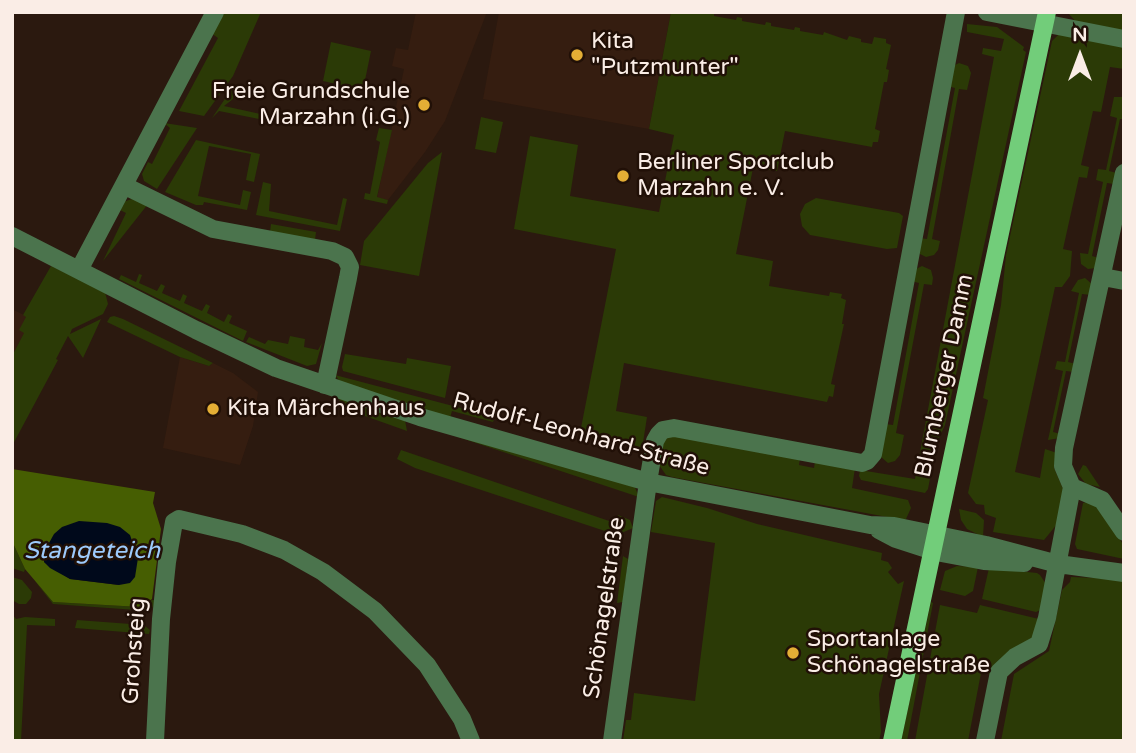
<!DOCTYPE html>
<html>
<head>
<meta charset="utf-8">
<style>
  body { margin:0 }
  #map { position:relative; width:1136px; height:753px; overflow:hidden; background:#2b190f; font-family:"Varela Round",sans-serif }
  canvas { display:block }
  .frame { position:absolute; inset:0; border:14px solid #faede6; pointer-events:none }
  .north { position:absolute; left:1045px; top:21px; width:70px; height:70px; -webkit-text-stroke:5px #211007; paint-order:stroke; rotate:0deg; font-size:19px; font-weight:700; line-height:28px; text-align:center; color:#faede6 }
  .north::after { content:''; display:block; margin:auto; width:24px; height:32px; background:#faede6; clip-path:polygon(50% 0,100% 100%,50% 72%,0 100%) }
</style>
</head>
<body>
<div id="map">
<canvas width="1136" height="753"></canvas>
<div class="frame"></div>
<div class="north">N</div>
</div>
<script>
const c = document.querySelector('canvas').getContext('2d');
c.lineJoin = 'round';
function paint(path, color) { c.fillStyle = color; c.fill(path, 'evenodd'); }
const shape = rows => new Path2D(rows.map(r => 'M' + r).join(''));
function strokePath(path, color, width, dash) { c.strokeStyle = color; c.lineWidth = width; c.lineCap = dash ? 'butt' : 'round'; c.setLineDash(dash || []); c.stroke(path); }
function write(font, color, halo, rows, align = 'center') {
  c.font = font + ' "Varela Round",sans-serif'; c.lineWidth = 5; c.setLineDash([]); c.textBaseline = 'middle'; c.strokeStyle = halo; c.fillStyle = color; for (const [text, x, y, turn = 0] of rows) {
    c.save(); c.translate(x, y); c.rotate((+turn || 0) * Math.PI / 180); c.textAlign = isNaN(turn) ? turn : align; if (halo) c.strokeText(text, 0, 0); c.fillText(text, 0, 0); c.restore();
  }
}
paint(shape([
  [416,12,487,12,445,121,425,152,388,200,377,198,404,69,392,66,396,48,408,50],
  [499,12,671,12,649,129,483,99],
  [12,309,26,316,25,332,12,356],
  [180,357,209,366,213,363,233,373,258,392,253,426,240,465,163,448]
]), '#351d10');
paint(shape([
  [221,12,261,12,233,76,204,116,179,111,218,38,211,33],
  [671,12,707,14,708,12,714,12,714,16,736,20,737,17,742,18,742,21,765,25,766,22,771,23,771,26,794,30,795,27,800,28,800,31,823,35,824,32,847,40,849,36,861,39,861,42,872,44,874,37,886,39,886,43,891,45,886,69,889,70,887,82,884,82,875,129,880,131,878,142,873,142,872,147,785,131,777,171,753,168,736,254,773,261,769,286,829,296,830,292,842,294,841,298,846,300,842,324,844,324,831,384,835,385,833,397,829,396,827,402,624,363,616,411,647,417,642,449,580,433,616,249,514,229,530,136,578,145,570,196,659,212,674,135,649,129],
  [1067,12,1124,12,1124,32,1077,23],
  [967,24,997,27,1024,47,1023,50,1026,52,945,425,937,442,928,489,925,493,861,480,859,476,860,470,915,479,994,57,982,54,983,48,1001,51,1004,39,967,32],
  [1059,34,1124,45,1124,69,1110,67,1101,112,1093,111,1081,165,1089,167,1087,178,1079,177,1063,249,1072,251,1070,276,1062,287,1055,287,1015,472,1040,478,1045,449,1057,453,1054,468,1064,491,1058,523,1044,540,993,532,996,518,985,514,984,505,976,504,968,493,988,400,983,398,1001,305,1006,255,1052,41],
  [331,42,371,51,363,90,323,81],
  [959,63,968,66,971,73,967,90,959,89,932,239,940,241,938,250,934,255,926,257,920,254,917,249,919,238,927,239,955,88,947,86,953,66],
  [233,87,233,99,224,106,265,115,264,120,219,111,212,118],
  [1114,97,1124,97,1124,119,1120,119,1109,171,1117,173,1114,184,1107,183,1092,256,1099,258,1096,268,1088,269,1081,264,1080,253,1088,254,1103,182,1096,180,1098,169,1106,170,1117,118,1110,116],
  [481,117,503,122,496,153,475,149],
  [164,123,197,128,157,189,144,181,142,174,148,162,152,164,170,128],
  [379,128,392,130,377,197,388,200,387,204,364,199,365,193,370,194,380,142,376,140],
  [196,140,260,154,254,182,246,180,251,154,209,146,198,196,240,205,243,190,251,192,247,210,204,202,203,205,196,205,165,192],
  [442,152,419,276,360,265,364,241,428,163],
  [263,182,271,184,269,211,337,225,343,198,347,199,340,231,256,215],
  [816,198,899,213,903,216,897,248,887,249,810,235,802,226,800,214,805,204],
  [132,199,148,204,103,261,126,213,118,209,123,202],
  [271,224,316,232,315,240,270,232],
  [51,266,105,292,108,304,103,314,72,329,70,334,101,319,83,358,68,336,56,359,58,360,12,446,12,356,24,333,19,330,26,317,23,315],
  [922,266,931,270,933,278,932,285,924,284,896,433,904,435,900,455,895,461,888,463,881,457,885,424,893,425,919,283,911,281,914,270],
  [139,274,142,275,139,283,157,291,161,284,165,286,162,293,180,301,183,294,187,296,184,303,202,311,206,304,210,306,207,313,224,322,228,314,232,316,229,323,247,331,243,341,119,279,121,275,136,282],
  [1085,278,1093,285,1091,295,1082,294,1068,362,1076,364,1074,372,1066,371,1053,432,1061,434,1060,438,1048,440,1063,371,1055,369,1057,361,1065,362,1079,293,1071,291,1078,280],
  [114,316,123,319,213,363,209,366,180,357,107,322,110,317],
  [290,336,305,339,304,347,318,350,322,343,316,364,307,366,246,342,249,337,265,344,268,340,288,344],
  [345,354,406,364,407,358,451,366,445,398,343,371,342,367],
  [335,375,495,417,493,422,452,411,450,418,341,383],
  [340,398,405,420,407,431,337,406],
  [440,431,634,485,639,497],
  [672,435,800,458,799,465,814,468,815,461,855,468,852,488,908,500,911,508,906,519,898,519,672,477,666,475,659,465,662,441],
  [401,450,615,523,618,515,623,517,630,520,633,528,617,535,415,468,397,459],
  [1083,465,1086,466,1100,487,1086,484,1078,474],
  [662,497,707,508,757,524,882,553,881,560,888,562,892,568,888,572,898,584,904,581,879,694,881,732,879,741,623,741,626,720,631,720,634,693,695,701,715,543,651,532,656,501],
  [1088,502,1101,507,1124,546,1124,559,1077,549,1075,544,1083,503],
  [959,509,976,513,984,520,983,537,967,529,961,520],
  [12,541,25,569,24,572,12,568],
  [623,556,628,559,623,602,617,603],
  [957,566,978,567,973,591,965,596,940,590,945,571],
  [989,568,1037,573,1040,575,1046,584,1043,609,1036,612,982,599],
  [12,577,22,580,32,592,31,598,26,604,19,604,12,600],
  [1071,577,1124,579,1124,741,1001,741,1014,674,1049,651,1062,590,1070,582],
  [34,580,53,602,140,607,152,600,157,600,150,611,53,604],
  [931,602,933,603,907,741,901,741],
  [940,605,977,613,980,605,1039,619,1036,636,991,674,981,673,968,741,915,741],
  [12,614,16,619,25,617,55,619,55,626,27,625,21,741,12,741],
  [77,620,144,625,150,630,149,634,75,628]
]), '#2b3a06');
paint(shape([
  [12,469,155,492,153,503,161,529,152,599,140,607,53,602,25,569,12,541],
  [48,542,119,585,70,579,44,562]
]), '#465e02');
paint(shape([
  [79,521,107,523,120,527,130,535,138,558,135,577,130,583,119,585,70,579,50,568,44,562,44,552,54,534,62,527]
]), '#00091b');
strokePath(shape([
  [987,12,1124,39],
  [125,186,213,229,332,251,345,257,350,267,348,278,325,385],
  [12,236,196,330,276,368,420,417,648,482,870,525,894,526,986,545,1058,564,1124,573],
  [79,270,215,12],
  [1103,277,1124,281],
  [1072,487,1102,500,1124,532],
  [879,530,896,539,936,552,984,561,1024,563],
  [155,741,161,619,167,562,174,522,179,519,242,534,284,550,323,572,375,611,427,665,462,719,471,741],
  [612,741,648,482,655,441,659,434,663,430,674,428,862,463,867,461,873,454,956,12],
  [985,741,999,672,1015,657,1039,644,1047,618,1072,487,1063,466,1064,448,1124,173]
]), '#4b744d', 18);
strokePath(shape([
  [892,741,1047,12]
]), '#72cd7a', 18);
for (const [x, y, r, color] of [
  [577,55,7,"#e4ae35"],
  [424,105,7,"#e4ae35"],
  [623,176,7,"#e4ae35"],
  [213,409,7,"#e4ae35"],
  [793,653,7,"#e4ae35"]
]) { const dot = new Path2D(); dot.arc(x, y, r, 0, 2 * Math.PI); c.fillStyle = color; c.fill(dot); strokePath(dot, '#211007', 2.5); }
write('23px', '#faede6', '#211007', [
  ["Kita",591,42],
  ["\"Putzmunter\"",591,68],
  ["Freie Grundschule",410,92,"right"],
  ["Marzahn (i.G.)",410,118,"right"],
  ["Berliner Sportclub",637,163],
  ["Marzahn e. V.",637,189],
  ["Kita Märchenhaus",227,409],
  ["Sportanlage",807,640],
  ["Schönagelstraße",807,666]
], 'left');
write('23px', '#faede6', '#211007', [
  ["Blumberger Damm",945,376,-78],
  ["Rudolf-Leonhard-Straße",581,435,15],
  ["Schönagelstraße",605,608,-82],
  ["Grohsteig",135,651,-86]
]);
write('italic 24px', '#9dcafc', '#211007', [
  ["Stangeteich",92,552]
]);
</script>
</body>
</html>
